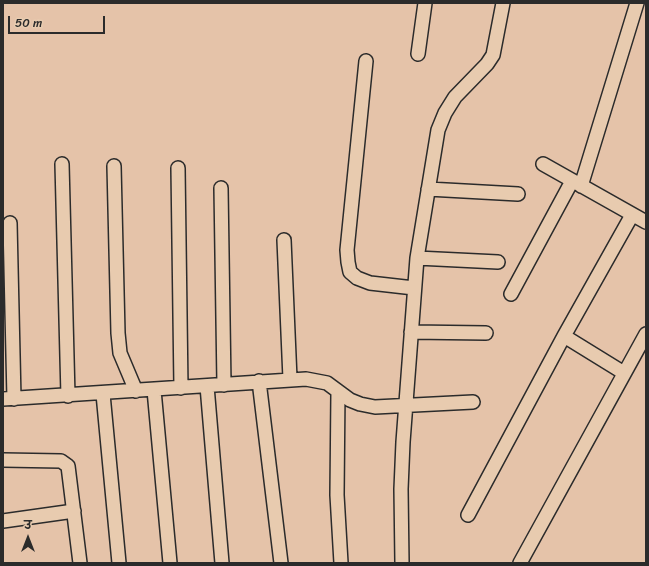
<!DOCTYPE html>
<html>
<head>
<meta charset="utf-8">
<style>
  body { margin:0 }
  #map { position:relative; width:649px; height:566px; overflow:hidden; background:#e5c3a9; font-family:Sriracha,"Playpen Sans Deva",sans-serif }
  canvas { display:block }
  .frame { position:absolute; inset:0; border:4px solid #2b2b2b; pointer-events:none }
  .north { position:absolute; left:8px; top:518px; width:40px; height:40px; -webkit-text-stroke:3px #e8cbaf; paint-order:stroke; rotate:0deg; font-size:11px; font-weight:700; line-height:16px; text-align:center; color:#2b2b2b }
  .north::after { content:''; display:block; margin:auto; width:14px; height:18px; background:#2b2b2b; clip-path:polygon(50% 0,100% 100%,50% 72%,0 100%) }
  .scale { position:absolute; left:8px; top:16px; width:97px; height:18px; box-sizing:border-box; border:2px solid #2b2b2b; border-top:0; padding-left:5px; font-size:12px; line-height:14px; white-space:nowrap; color:#2b2b2b; -webkit-text-stroke:3px #e8cbaf; paint-order:stroke }
</style>
</head>
<body>
<div id="map">
<canvas width="649" height="566"></canvas>
<div class="frame"></div>
<div class="north">उ</div>
<div class="scale">50 m</div>
</div>
<script>
const c = document.querySelector('canvas').getContext('2d');
c.lineJoin = 'round';
const shape = rows => new Path2D(rows.map(r => 'M' + r).join(''));
function strokePath(path, color, width, dash) { c.strokeStyle = color; c.lineWidth = width; c.lineCap = dash ? 'butt' : 'round'; c.setLineDash(dash || []); c.stroke(path); }
const street = shape([
  [418,54,425,3],
  [366,61,347,250,348,262,350,272,357,278,370,283,414,288],
  [62,164,68,396],
  [543,164,646,222],
  [114,166,118,333,120,353,136,391],
  [178,168,181,388],
  [581,186,637,3],
  [221,188,224,385],
  [428,189,518,194],
  [10,223,14,399],
  [284,240,290,379],
  [417,258,498,262],
  [511,294,572,181],
  [411,332,486,333],
  [564,336,624,373],
  [259,381,281,563],
  [207,386,222,563],
  [154,390,170,563],
  [338,391,337,495,341,563],
  [103,394,119,563],
  [3,399,306,379,327,383,350,400,360,404,375,407,473,402],
  [3,460,61,461,68,466,80,563],
  [468,515,564,336,632,215],
  [3,521,74,511],
  [402,563,401,489,403,442,417,258,438,130,445,113,455,97,487,64,493,55,503,3],
  [520,563,646,334]
]);
strokePath(street, '#2b2b2b', 16);
strokePath(street, '#e8cbaf', 13);
</script>
</body>
</html>
